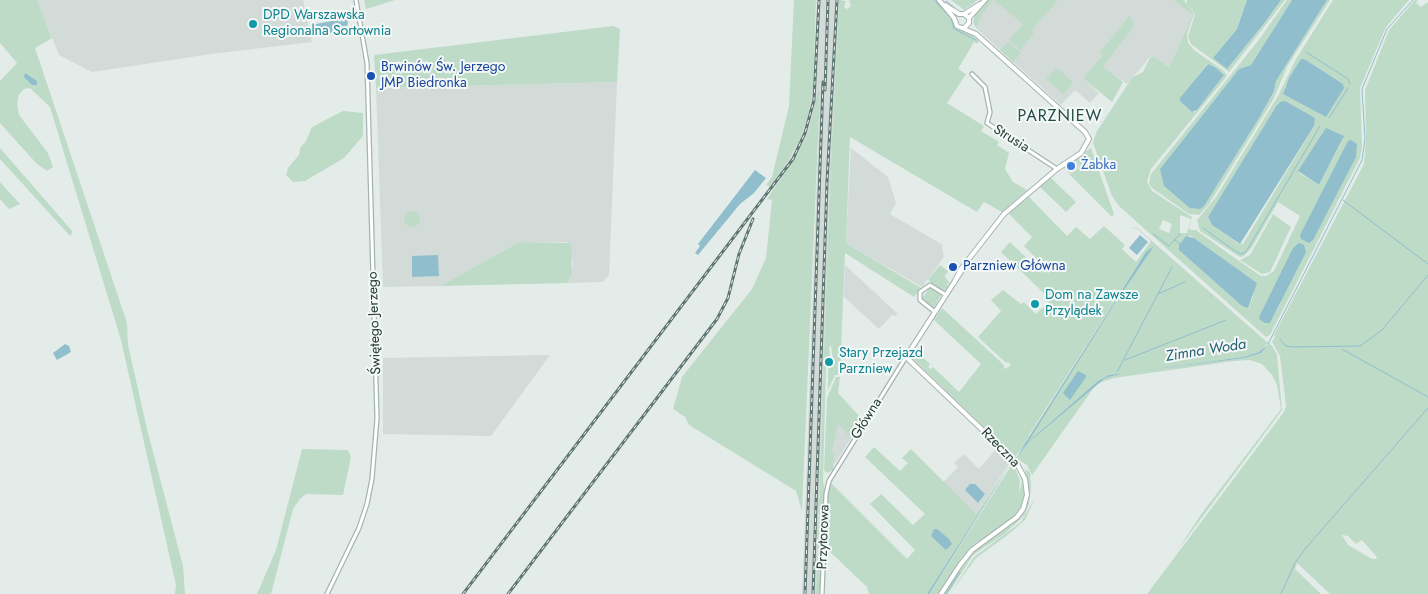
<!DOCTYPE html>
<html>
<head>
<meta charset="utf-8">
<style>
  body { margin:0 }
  canvas { display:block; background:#e3ece9 }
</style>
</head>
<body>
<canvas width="1428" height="594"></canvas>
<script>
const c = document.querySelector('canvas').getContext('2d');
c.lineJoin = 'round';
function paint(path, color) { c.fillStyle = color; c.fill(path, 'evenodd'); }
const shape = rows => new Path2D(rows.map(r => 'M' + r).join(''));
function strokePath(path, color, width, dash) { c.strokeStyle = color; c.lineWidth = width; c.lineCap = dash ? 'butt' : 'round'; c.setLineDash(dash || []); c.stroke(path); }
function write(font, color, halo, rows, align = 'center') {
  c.font = font + ' Jost,sans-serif'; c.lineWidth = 4; c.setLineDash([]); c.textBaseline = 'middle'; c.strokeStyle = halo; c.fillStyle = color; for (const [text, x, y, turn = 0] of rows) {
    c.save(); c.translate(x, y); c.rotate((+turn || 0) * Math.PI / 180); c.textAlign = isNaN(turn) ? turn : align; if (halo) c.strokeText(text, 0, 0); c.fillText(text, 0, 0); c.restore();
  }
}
paint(shape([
  [37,0,303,0,312,42,211,54,92,72,59,55],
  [817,0,839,0,829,203,816,594,802,594,820,91,809,131,798,154,773,190,770,187,794,152,808,116,813,89],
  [993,0,1173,0,1193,15,1169,67,1151,56,1127,84,1103,66,1129,17,1099,53,1102,56,1084,78,1099,93,1090,103,1075,90,1061,105,977,29,981,16],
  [617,82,609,275,603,282,568,283,572,273,573,262,567,242,519,242,440,286,383,287,376,88],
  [851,148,888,177,896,203,890,214,943,245,942,248,944,257,922,287,846,243],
  [1074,159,1081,166,1070,175,1063,166],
  [845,265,898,314,895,316,892,315,879,329,844,297],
  [550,355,491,436,383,434,383,358],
  [838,423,851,438,834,465,835,453,832,452],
  [997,448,1011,461,976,514,942,483,958,467,954,463,964,454,979,469]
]), '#d2dbd8');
paint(shape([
  [0,0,37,0,52,38,35,48,127,323,128,345,147,429,183,566,185,594,175,594,176,585,121,340,50,107,30,88,24,89,19,94,17,104,19,115,48,153,53,167,47,171,36,163,0,123,0,81,17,63,0,43],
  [364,0,395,0,366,9],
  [794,0,816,0,813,89,808,116,799,141,788,161,770,187,766,185,772,177,789,106],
  [839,0,846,1,844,7,847,9,851,6,849,0,936,0,952,18,955,27,965,30,978,40,979,41,977,44,974,42,958,69,966,74,947,103,984,126,981,131,999,142,997,145,1009,153,1005,169,1013,182,1027,190,1002,212,984,202,977,212,850,137,846,243,921,288,914,297,845,253,840,375,835,375,828,390,828,370,833,360,831,346,829,347,830,357,826,364,823,481,825,492,821,594,816,594,829,203],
  [951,0,978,0,964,10],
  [988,0,993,0,981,16,977,29,973,23,975,14],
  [994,0,1058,0,1031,31,1034,34,1020,50,1009,40,1023,24],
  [1173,0,1184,0,1194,14,1187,34,1188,43,1194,50,1224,71,1227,76,1151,169,1147,182,1152,191,1192,217,1189,228,1191,230,1196,230,1232,256,1261,276,1266,276,1274,271,1300,216,1278,202,1252,247,1244,256,1240,257,1200,231,1197,220,1216,197,1278,96,1296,59,1333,0,1409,0,1386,27,1360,88,1362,146,1360,158,1270,335,1266,337,1119,206,1112,196,1093,143,1097,131,1128,84,1133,77,1143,72,1150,58,1152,56,1169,67,1193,15],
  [1301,60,1306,60,1343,84,1344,88,1284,95,1285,87],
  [1207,64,1214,66,1224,75,1195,112,1192,112,1180,100],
  [1279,102,1314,123,1314,126,1243,244,1239,244,1212,225,1208,217],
  [1341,143,1319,185,1299,173,1299,169],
  [1180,215,1191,219,1187,233,1180,233],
  [1163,220,1172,224,1169,233,1159,229],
  [1186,236,1191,236,1255,282,1253,297,1248,308,1242,306,1186,256,1179,245],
  [1296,245,1280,304,1270,323,1260,315],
  [1187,0,1247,0,1237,29,1213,58,1227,69,1266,21,1281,0,1285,0,1229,72,1191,44,1188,37,1195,14,1187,4],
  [1287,0,1292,0,1251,65,1239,69,1160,169,1176,195,1194,209,1216,187,1274,91,1276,81,1327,0,1330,0,1288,65,1273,100,1209,204,1199,215,1189,214,1152,188,1149,184,1151,174,1258,41],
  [1415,0,1418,0,1416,3,1421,7,1428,2,1428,594,1330,594,1297,563,1295,569,1321,594,1147,594,1284,412,1286,406,1280,356,1272,342,1275,337,1274,335,1364,164,1366,138,1365,90,1389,30],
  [1342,535,1348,536,1356,544,1362,540,1377,557,1376,559,1372,559,1348,545],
  [1129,16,1135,25,1103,66,1123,82,1112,102,1083,78,1102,56,1099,53],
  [613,26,620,29,617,82,376,88,374,55],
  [1008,42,1021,53,1013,62,1000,50],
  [1057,68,1073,82,1063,94,1046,79],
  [818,91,820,91,802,511,796,491,689,425,685,417,673,409,682,377,752,289,766,258,772,200,767,199,798,154,809,130],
  [343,111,363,113,363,136,344,158,305,181,293,182,286,175,288,168,299,155,300,148,306,141,312,127],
  [0,148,73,232,70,236,0,159],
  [1091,148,1114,214,1112,217,1070,175,1081,166,1074,159],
  [1050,177,1076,202,1066,212,1039,186],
  [0,182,20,204,9,209,0,199],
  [1028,196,1067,236,1076,227,1090,239,1104,226,1125,245,1122,249,1136,262,1151,241,1136,228,1131,229,1136,227,1268,343,1261,351,1244,357,1109,375,1098,381,1028,442,1028,438,1146,254,1155,247,1146,252,1029,435,1025,444,1015,457,910,356,914,349,930,364,928,367,931,369,933,367,959,392,981,364,934,320,942,308,1003,364,1005,369,1010,366,1010,363,1005,362,978,337,1001,311,991,300,1003,290,1021,304,1024,302,1036,314,1051,300,1001,252,1010,242,1041,272,1046,268,1024,246,1032,237,1008,213],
  '404 219a8 8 0 1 1 16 0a8 8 0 1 1-16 0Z',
  [1273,214,1291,227,1270,272,1262,274,1240,260,1250,255],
  [519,242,571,243,572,273,568,283,440,286],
  [940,265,948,271,946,275,944,275,950,284,947,284,948,286,945,291,934,286,928,279],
  [930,287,941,295,933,309,921,300],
  [1270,343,1277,354,1282,410,1177,551,1202,513,1281,409,1277,385,1272,375,1262,364,1250,360,1234,361,1114,378,1102,382,1095,386,1032,475,1027,465,1016,458,1029,442,1098,382,1105,378,1124,373,1245,358,1261,353],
  [836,377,840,377,838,393,862,419,851,438,838,424,832,452,835,453,833,470,827,473,824,470,827,398],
  [874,447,900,471,908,463,902,458,911,449,976,514,1012,462,927,594,869,594,867,587,826,548,828,496,831,483,907,559,915,550,870,504,881,494,913,525,925,514,865,457],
  [302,449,348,450,351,457,343,495,306,494,300,499,293,509,271,594,257,594,276,550],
  [1013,463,1020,481,1019,493,1022,483,1020,473,1025,488,1023,503,1018,512,1007,523,974,544,958,564,939,594,929,594],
  [1025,469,1030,472,1031,488,1029,504,1024,516,1004,534,973,555,948,594,944,594,972,553,1010,526,1022,514,1029,495],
  [1035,498,1025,520,1005,537,976,558,950,594,974,557,1021,522]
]), '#bedbc8');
paint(shape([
  [1247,0,1281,0,1266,21,1227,69,1213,58,1237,29],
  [1292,0,1327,0,1276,81,1274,91,1259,118,1204,206,1200,209,1190,208,1164,186,1160,169,1239,69,1251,65],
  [347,18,348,24,343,31,313,35,311,25],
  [1301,59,1306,60,1343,84,1344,88,1326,117,1283,94,1289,78],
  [1208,64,1215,67,1224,75,1197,110,1192,112,1180,101,1180,98],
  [25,73,37,81,37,85,32,85,24,77],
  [1285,101,1315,118,1314,126,1240,244,1212,225,1208,217,1277,105,1280,102],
  [1326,128,1344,136,1319,185,1298,171],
  [1351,140,1357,144,1356,157,1313,240,1309,243,1301,239,1300,235,1348,141],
  [755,170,766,178,754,193,740,204,698,255,695,253,700,246,698,244],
  [1140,235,1148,242,1137,255,1129,248],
  [1186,236,1194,238,1257,283,1248,308,1242,306,1179,250,1179,245],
  [1299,243,1304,245,1306,252,1270,323,1265,323,1259,319,1260,315,1293,248],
  [1154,246,1113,306,1028,442,1098,381,1109,375,1244,357,1259,352,1269,344,1261,353,1245,358,1124,373,1105,378,1029,442,1016,458,1146,252],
  [438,255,439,276,412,277,412,256],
  [65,344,69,346,71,352,57,360,53,353],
  [1078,371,1086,375,1086,377,1070,400,1063,393],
  [1012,462,929,594,927,594,954,552],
  [970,484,975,484,985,494,978,503,965,490],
  [934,529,937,529,949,539,952,544,946,550,931,536]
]), '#90becc');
strokePath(shape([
  [934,0,951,18,954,29,976,40],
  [946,1,955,8],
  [1306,52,1348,79,1350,84],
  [1329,118,1348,88],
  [1343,200,1428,264],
  [1203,228,1235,251,1241,254,1246,252,1320,126],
  [1153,234,1169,246,1180,234],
  [1175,240,1180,244],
  [1158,294,1185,282],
  [1280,339,1286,346,1292,347,1360,346,1382,330,1428,275],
  [1268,344,1362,160,1365,139,1362,89,1387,29,1413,0],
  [1342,349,1428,397],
  [1125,360,1226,320],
  [1117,372,1172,267],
  [946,594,960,572],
  [1281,594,1295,563,1305,549,1428,408]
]), '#90becc', 1);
const minor = shape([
  [972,74,985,87,990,112,987,123,1057,169],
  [935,312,920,300,920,292,930,285,946,295],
  [327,594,359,528,367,504,372,479,377,418,367,63,356,0],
  [822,594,826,494,829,481,906,357]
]);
const tertiary = shape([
  [939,0,954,18],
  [945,5,959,14],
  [959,14,964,14,969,18,969,23,964,28],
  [964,14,980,4],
  [969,18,985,0],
  [954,283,961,269,1004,214,1057,169,1081,153,1089,139,1085,132,976,34,957,26,954,18],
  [941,594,960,565,972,550,1017,517,1023,509,1027,495,1025,479,1016,462,906,357,964,267]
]);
strokePath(minor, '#a6b4b0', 5.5);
strokePath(tertiary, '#a6b4b0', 6);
strokePath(minor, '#fff', 3);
strokePath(tertiary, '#fff', 4);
const rail = shape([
  [825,90,828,0],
  [463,594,793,159,805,133,814,100,819,0],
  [508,594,717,319,728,298,739,254,753,219],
  [805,594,823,82],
  [813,594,827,182,837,0]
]);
strokePath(rail, '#5f7773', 3);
strokePath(rail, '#f4f8f6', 1, [4]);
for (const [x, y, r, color] of [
  [253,24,5,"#0f9aa8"],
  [371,76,5,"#1a4fb4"],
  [1071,166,5,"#3f7fe0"],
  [953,267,5,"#1a4fb4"],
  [1035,304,5,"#0f9aa8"],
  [829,362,5,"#0f9aa8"]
]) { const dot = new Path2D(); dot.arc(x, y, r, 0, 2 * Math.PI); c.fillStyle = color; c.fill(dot); strokePath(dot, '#f4f8f6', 2); }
write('14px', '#0d838f', '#f4f8f6', [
  ["DPD Warszawska",263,16],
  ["Regionalna Sortownia",263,32],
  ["Dom na Zawsze",1045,296],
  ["Przylądek",1045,312],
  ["Stary Przejazd",839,354],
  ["Parzniew",839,370]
], 'left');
write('14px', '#164399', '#f4f8f6', [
  ["Brwinów Św. Jerzego",381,68],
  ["JMP Biedronka",381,84],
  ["Parzniew Główna",963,267]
], 'left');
write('14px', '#243c37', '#f4f8f6', [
  ["Strusia",1011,139,32],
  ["Świętego Jerzego",375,323,-92],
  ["Główna",867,419,-58],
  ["Rzeczna",1000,448,46],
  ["Przytorowa",824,537,-88]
]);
write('14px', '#366cbe', '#f4f8f6', [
  ["Żabka",1081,166]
], 'left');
write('italic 15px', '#245f72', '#f4f8f6', [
  ["Zimna Woda",1206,351,-9]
]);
c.letterSpacing = '1px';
write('16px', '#224c45', '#f4f8f6', [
  ["PARZNIEW",1060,117]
]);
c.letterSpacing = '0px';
</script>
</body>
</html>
